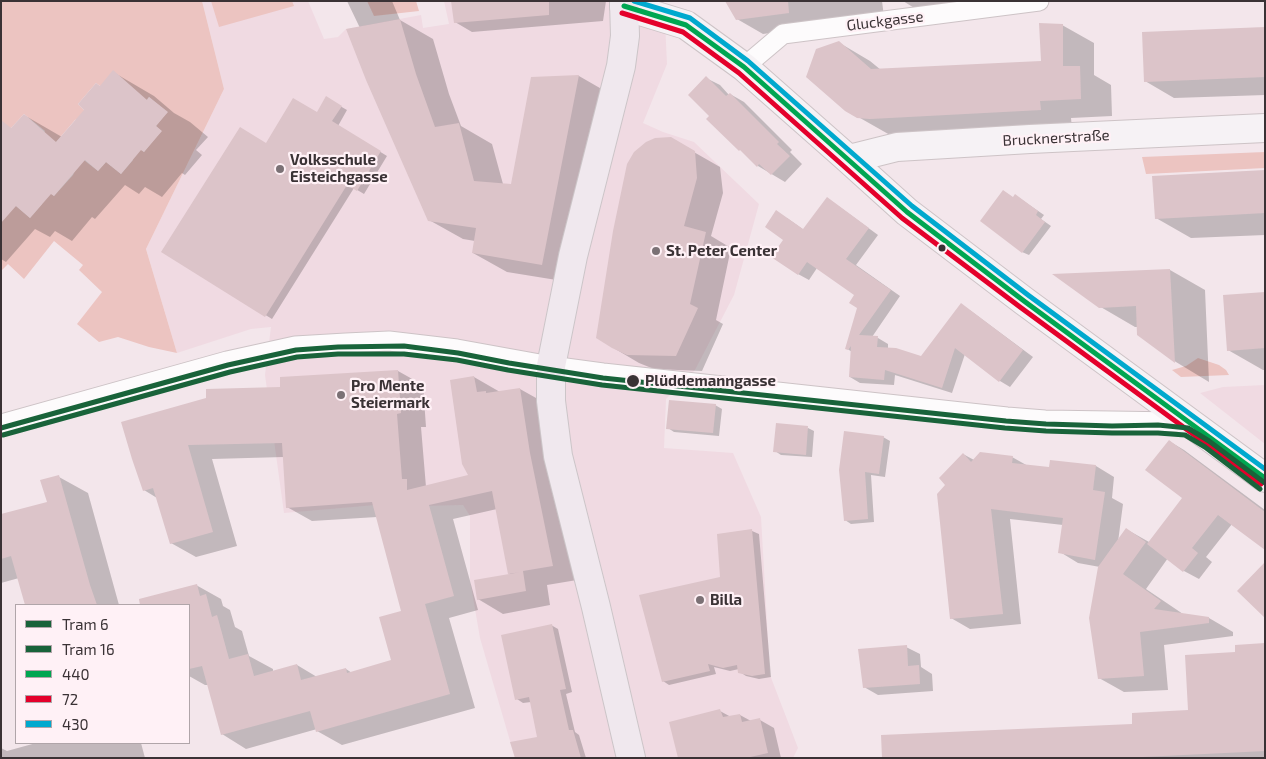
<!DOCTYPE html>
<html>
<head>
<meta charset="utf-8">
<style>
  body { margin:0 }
  #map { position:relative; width:1266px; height:759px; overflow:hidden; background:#f3e6eb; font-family:"Exo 2",sans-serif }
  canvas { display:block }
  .frame { position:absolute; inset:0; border:2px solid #3a3235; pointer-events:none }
  .legend { position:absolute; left:15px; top:604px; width:175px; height:140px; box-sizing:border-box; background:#fff1f6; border:1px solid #b0a5a9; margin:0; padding:6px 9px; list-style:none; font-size:15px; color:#3a3235 }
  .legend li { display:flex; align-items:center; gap:10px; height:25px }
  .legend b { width:25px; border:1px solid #b0a5a9 }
</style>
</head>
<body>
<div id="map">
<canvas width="1266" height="759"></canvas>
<div class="frame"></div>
<ul class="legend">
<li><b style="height:6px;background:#19633a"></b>Tram 6</li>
<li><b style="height:6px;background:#19633a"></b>Tram 16</li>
<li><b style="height:6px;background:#00a651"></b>440</li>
<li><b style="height:6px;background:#e4002b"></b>72</li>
<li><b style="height:6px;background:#00a9ce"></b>430</li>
</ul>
</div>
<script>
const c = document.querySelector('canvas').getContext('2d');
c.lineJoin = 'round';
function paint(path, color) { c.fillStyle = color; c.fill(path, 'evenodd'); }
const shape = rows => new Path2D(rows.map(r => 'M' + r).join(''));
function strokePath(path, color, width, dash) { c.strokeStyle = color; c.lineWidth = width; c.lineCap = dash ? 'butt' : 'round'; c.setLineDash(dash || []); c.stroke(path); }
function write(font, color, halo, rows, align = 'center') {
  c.font = font + ' "Exo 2",sans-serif'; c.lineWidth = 4.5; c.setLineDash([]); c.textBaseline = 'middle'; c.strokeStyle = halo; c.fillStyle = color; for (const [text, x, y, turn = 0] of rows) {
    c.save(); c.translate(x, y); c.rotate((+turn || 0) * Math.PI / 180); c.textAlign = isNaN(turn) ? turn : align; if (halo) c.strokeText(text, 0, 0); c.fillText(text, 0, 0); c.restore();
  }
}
paint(shape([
  [202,1,308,1,324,39,338,37,346,29,421,15,423,28,449,24,444,1,664,1,667,64,643,123,663,132,694,142,759,204,734,295,695,370,666,399,664,448,733,453,761,517,770,675,798,748,793,758,515,758,480,638,470,580,470,516,463,505,422,506,376,505,284,513,265,375,271,327,251,329,177,353,146,249,224,89],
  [1265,385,1265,444,1200,393,1223,387]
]), '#f0dae2');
paint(shape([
  [1,1,202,1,224,89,146,249,177,353,149,347,118,337,99,342,77,324,102,292,79,270,83,265,54,241,24,279,8,264,1,271,1,208,16,206,30,218,42,204,32,178,54,196,73,175,80,157,98,171,106,162,121,174,133,160,122,135,144,152,161,131,156,126,167,112,149,97,143,104,100,86,96,83,78,104,87,113,75,120,51,148,40,138,45,131,24,114,11,128,1,132],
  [211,1,292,1,294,6,219,27],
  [367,1,416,1,419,11,374,16],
  [1265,152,1265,168,1146,174,1142,157],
  [1198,358,1219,365,1226,370,1229,375,1181,377,1172,370,1186,366]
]), '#ecc4c1');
paint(shape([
  [347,1,392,1,400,20,433,39,449,94,461,126,492,144,503,184,512,185,532,78,579,76,612,95,575,283,507,272,473,253,475,241,463,239,429,220,360,28],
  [452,1,606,1,603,21,472,32,455,22],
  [726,1,882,1,884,17,763,34,737,19],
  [903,1,983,1,916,9],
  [1062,25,1094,43,1094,75,1111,85,1112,116,1071,118,1072,128,890,135,846,110,838,42,870,61,881,70,1043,62],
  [1265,29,1265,95,1174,98,1145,81],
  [113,72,154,96,174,113,190,122,208,137,196,150,202,155,185,175,182,173,162,197,145,187,139,194,125,185,95,219,92,217,72,241,55,231,50,237,35,229,6,262,1,259,1,134,12,129,24,115,62,137,86,110,101,87],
  [706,78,720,85,729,95,730,94,744,102,792,150,790,152,802,164,785,182,758,166,710,116],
  [326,98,347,110,338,126,387,156,364,194,354,188,272,319,163,252,267,144,317,114],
  [671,139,720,167,723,193,711,236,731,248,716,320,723,324,702,371,654,369,639,363,612,347],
  [1265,172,1265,235,1191,238,1156,218],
  [1015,195,1044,215,1041,219,1051,226,1029,255,1022,252,1013,198],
  [837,205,878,235,856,265,900,296,872,337,878,338,888,344,888,349,921,358,961,305,971,311,1033,357,1010,387,1000,381,965,354,952,393,895,375,894,385,860,383,850,377,852,352,846,348,858,308,856,295,817,268,809,280,798,274,785,240,787,218,804,230],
  [1170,270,1205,290,1209,382,1176,362,1139,335,1138,327,1135,327,1099,306],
  [1265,294,1265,370,1263,370,1228,350],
  [398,371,423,385,426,427,421,427,426,487,470,476,474,377,500,392,520,389,545,403,577,580,547,585,550,605,503,614,478,599,511,575,509,573,497,509,453,519,478,610,449,618,475,708,342,745,317,731,317,729,246,749,222,734,208,685,205,685,189,676,189,605,166,605,163,594,196,585,221,599,223,606,230,610,235,627,242,631,249,656,273,669,273,672,297,665,317,677,346,669,352,673,393,661,402,612,377,517,312,521,287,507,284,457,212,459,237,546,196,557,171,543,157,498,144,490,133,459,282,388],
  [715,405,722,409,719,436,674,432,668,428],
  [808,428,814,431,812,457,781,455,775,451],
  [883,437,890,441,885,477,871,475,874,522,851,524,845,520,841,470],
  [1169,441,1184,450,1265,510,1265,548,1232,524,1206,557,1212,562,1199,579,1184,571,1168,558,1146,589,1183,614,1209,618,1233,632,1233,636,1164,645,1168,690,1124,692,1099,678,1100,567,1078,563,1060,552,1063,525,1010,519,1021,624,970,629,951,618,946,485,963,454,974,460,1012,457,1028,466,1050,469,1096,466,1114,477,1112,498,1123,504,1118,542,1126,529,1149,542,1184,498],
  [59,477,88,493,119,605,31,605,25,602,19,578,1,583,1,515,49,503],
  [752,531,759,534,771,677,759,679,746,676,740,672,739,669,730,671,714,667,716,674,669,685,663,681],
  [551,625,558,629,572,692,566,694,575,732,579,735,586,758,517,758,539,738,531,702,523,703,517,699],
  [1265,645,1265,758,883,758,1134,725,1190,711,1236,653],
  [906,647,920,654,921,667,932,674,933,691,878,695,864,687],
  [720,711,731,717,740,715,751,721,760,720,774,728,781,758,679,758],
  [36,743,141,743,145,758,1,758,1,748,7,751]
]), '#0003');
paint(shape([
  [451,1,549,1,549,15,454,23],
  [725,1,788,1,789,13,736,20],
  [400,19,416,74,435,127,459,123,474,181,511,184,531,77,579,75,542,265,472,253,476,228,428,221,366,80,346,29],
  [1039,23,1063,24,1063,66,1080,66,1081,99,1040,101,1041,110,870,119,857,118,845,111,806,77,816,49,839,41,871,69,1041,61],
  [1265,27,1265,77,1144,82,1142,32],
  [113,70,147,100,149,97,168,112,156,126,162,131,144,152,141,150,121,174,106,162,98,171,85,160,54,196,51,194,30,218,16,206,1,223,1,120,11,128,24,114,56,142,84,110,78,104,96,83,100,86],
  [706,76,726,96,730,93,779,142,777,144,790,156,771,175,759,164,757,167,740,150,739,151,706,119,709,116,688,95],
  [326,96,342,106,332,121,381,151,357,191,347,185,265,317,161,252,240,127,266,143,293,98,317,112],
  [671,137,695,151,697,178,684,226,706,232,690,304,698,308,676,356,627,355,612,348,596,338,613,231,627,164,634,152,646,142,655,138],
  [1265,170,1265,213,1155,219,1152,176],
  [1003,190,1013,197,1015,194,1038,211,1036,215,1045,222,1022,253,980,221],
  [827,197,869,228,846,259,891,290,859,335,878,336,877,347,896,348,921,356,961,303,1023,350,999,382,955,348,942,388,885,370,884,380,849,377,851,346,848,350,845,349,857,308,849,303,854,295,807,262,798,275,771,257,783,240,765,227,776,210,803,229],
  [1170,269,1175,363,1137,335,1136,306,1099,308,1052,274],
  [1265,292,1265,348,1227,351,1223,295],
  [398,370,401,413,397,414,402,479,407,479,407,490,468,475,462,464,450,380,474,376,477,392,486,391,486,393,520,388,530,453,553,566,523,571,526,591,477,600,474,580,521,572,508,574,492,491,429,505,454,596,425,604,450,694,316,732,310,711,221,735,202,666,189,669,189,605,140,605,139,599,197,584,200,596,206,594,212,617,217,615,229,659,248,654,254,676,297,664,301,680,346,668,347,673,391,660,379,617,401,611,372,502,286,508,282,443,188,445,213,532,170,544,153,488,143,491,132,459,121,422,206,398,206,389,280,387,280,377],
  [669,400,716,404,713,433,666,429],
  [776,423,808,426,806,455,773,452],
  [844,431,884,436,879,474,865,472,868,519,844,521,839,470],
  [1169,440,1265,512,1265,550,1218,515,1192,548,1198,553,1183,572,1147,544,1182,498,1145,470],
  [980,452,1013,456,1012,463,1049,467,1050,460,1096,465,1093,490,1105,492,1095,560,1058,553,1063,518,991,509,1003,614,950,619,937,494,945,485,939,478,963,453,971,462],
  [59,475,90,585,97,605,25,605,11,556,1,559,1,514,47,502,40,480],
  [1126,528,1146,542,1123,574,1161,601,1154,609,1209,617,1209,623,1140,632,1144,676,1098,679,1089,618,1098,567],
  [752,529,765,674,752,676,738,673,737,665,723,668,708,664,710,671,662,682,639,595,720,577,717,534],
  [1265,562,1265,618,1237,591],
  [552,624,566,689,560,690,569,730,573,730,581,758,515,758,510,742,537,737,529,697,515,700,501,635],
  [1265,643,1265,751,1122,758,882,758,881,735,1132,724,1132,713,1188,710,1185,655,1235,652,1235,645],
  [907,645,908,666,919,665,920,684,863,688,858,649],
  [720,709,723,717,740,714,742,722,760,718,768,753,746,758,678,758,669,722]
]), '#dcc4c9');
const minor = shape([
  [744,67,783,34,1039,1],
  [1,424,227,361,295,346,346,343,389,341,457,349,551,366,603,373,1007,417,1045,420,1178,422,1191,424]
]);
const secondary = shape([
  [624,6,686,25,744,67,846,157,907,212,1024,301,1265,478],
  [849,159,897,147,1030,139,1265,128]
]);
const primary = shape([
  [624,1,625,36,621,66,573,256,551,366,551,401,558,456,596,607,631,758]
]);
strokePath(minor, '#cdc3c6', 21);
strokePath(secondary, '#cdc3c6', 30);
strokePath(primary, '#ccc5c8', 30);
strokePath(minor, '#fdfbfc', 19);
strokePath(secondary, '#f6f2f5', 28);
strokePath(primary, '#f0e8ee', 28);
strokePath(shape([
  [624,6,686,25,744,67,907,212,1024,301,1265,478]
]), '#00a651', 5);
strokePath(shape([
  [622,13,683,32,739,73,902,218,1020,307,1261,484]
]), '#e4002b', 5);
strokePath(shape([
  [634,1,690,18,748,61,912,206,1028,295,1265,469]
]), '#00a9ce', 5);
strokePath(shape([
  [1,428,228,365,296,350,338,347,404,346,458,353,509,363,603,378,1006,421,1046,424,1112,426,1158,425,1188,428,1209,441,1265,483]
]), '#19633a', 5);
strokePath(shape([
  [3,435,230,372,297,357,338,354,404,354,457,360,508,370,602,385,1005,428,1046,431,1112,433,1158,433,1185,435,1205,447,1260,489]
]), '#19633a', 5);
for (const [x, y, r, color] of [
  [280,169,5,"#7b7175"],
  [942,248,4.5,"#3a3235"],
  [656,251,5,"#7b7175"],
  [633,381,7,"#3a3235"],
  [341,395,5,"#7b7175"],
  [700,600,5,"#7b7175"]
]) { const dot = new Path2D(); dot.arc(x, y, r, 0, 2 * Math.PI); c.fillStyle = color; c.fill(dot); strokePath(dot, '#fff1f6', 2); }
write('15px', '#3a3235', '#fff1f6', [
  ["Gluckgasse",885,21,-7],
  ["Brucknerstraße",1056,138,-3]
]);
write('bold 15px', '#3a3235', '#fff1f6', [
  ["Volksschule",290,160],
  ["Eisteichgasse",290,177],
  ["St. Peter Center",666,251],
  ["Pro Mente",351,386],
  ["Steiermark",351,403],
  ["Billa",710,600]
], 'left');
write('bold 15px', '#3a3235', '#fff1f6', [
  ["Plüddemanngasse",645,381]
], 'left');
</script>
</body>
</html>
